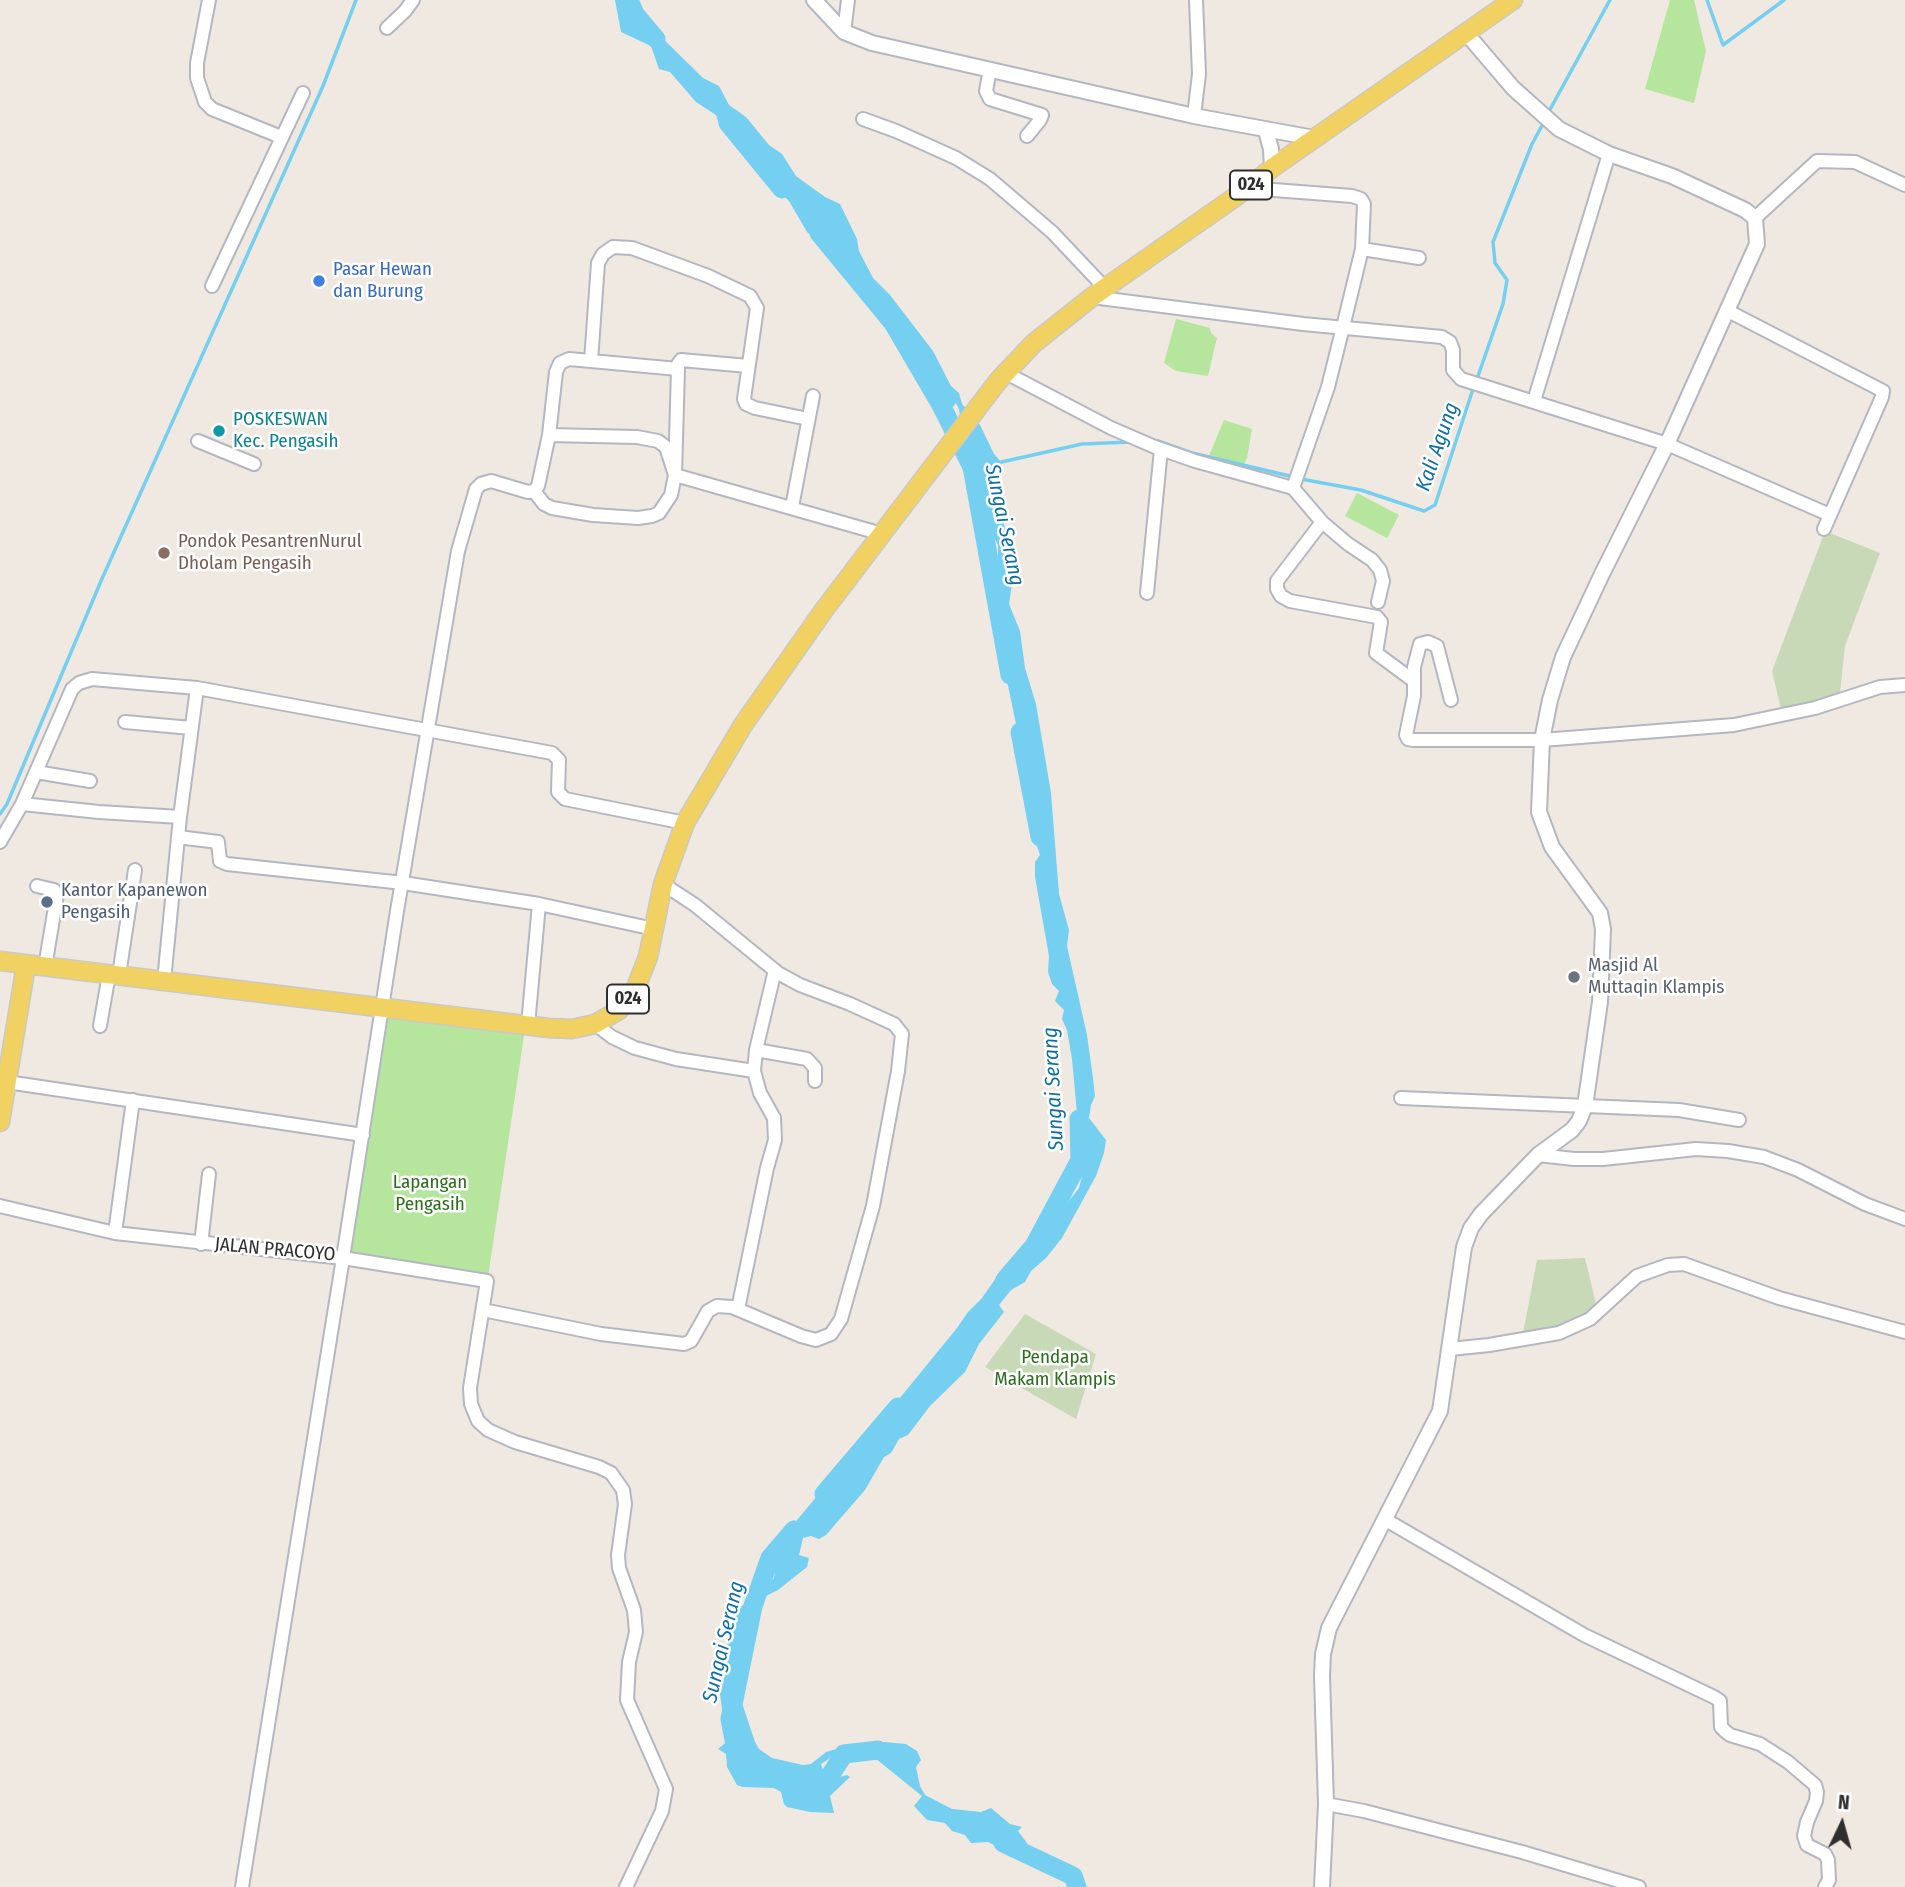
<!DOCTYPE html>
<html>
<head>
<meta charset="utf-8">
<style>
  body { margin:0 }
  #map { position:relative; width:1905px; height:1887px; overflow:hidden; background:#efe9e1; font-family:"Fira Sans Condensed",sans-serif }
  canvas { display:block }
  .north { position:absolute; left:1807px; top:1789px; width:70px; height:70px; -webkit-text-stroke:5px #fff; paint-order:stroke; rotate:5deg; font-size:19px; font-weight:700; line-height:28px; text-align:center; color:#2e2e2e }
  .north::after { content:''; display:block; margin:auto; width:24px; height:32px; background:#2e2e2e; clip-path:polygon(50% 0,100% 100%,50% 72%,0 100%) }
</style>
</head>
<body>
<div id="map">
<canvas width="1905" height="1887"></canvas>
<div class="north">N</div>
</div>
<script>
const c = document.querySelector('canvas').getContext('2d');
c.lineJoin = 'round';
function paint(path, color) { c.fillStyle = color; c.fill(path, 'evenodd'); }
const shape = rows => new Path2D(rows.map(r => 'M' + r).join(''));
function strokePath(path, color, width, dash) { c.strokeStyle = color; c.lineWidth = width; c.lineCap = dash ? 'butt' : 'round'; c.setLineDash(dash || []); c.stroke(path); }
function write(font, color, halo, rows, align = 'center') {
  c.font = font + ' "Fira Sans Condensed",sans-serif'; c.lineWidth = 5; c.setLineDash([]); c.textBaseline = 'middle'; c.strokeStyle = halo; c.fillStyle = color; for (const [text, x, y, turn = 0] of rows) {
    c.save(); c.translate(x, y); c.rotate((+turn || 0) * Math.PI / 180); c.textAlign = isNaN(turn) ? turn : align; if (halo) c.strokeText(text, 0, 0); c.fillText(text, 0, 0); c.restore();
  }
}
paint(shape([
  [1670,0,1694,0,1706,51,1694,103,1645,89],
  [1176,319,1210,328,1211,333,1217,338,1208,376,1176,371,1164,363],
  [1224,420,1252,429,1247,458,1240,473,1206,463],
  [1357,493,1399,515,1387,538,1345,516],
  [390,1009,525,1029,488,1277,349,1254]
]), '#b6e59e');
paint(shape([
  [1825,531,1880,553,1845,646,1840,693,1781,709,1772,671],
  [1585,1258,1596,1304,1586,1315,1555,1329,1523,1333,1537,1260],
  [1025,1314,1096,1354,1076,1419,985,1367]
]), '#c8d9b8');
paint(shape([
  [615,0,630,0,632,15,650,26,703,78,719,86,729,105,746,117,769,145,782,154,796,176,825,197,840,204,857,239,859,251,873,278,890,295,933,351,951,386,959,393,962,404,980,425,994,454,1002,463,1000,472,994,469,989,472,988,490,1002,515,1014,570,1009,604,1020,631,1025,668,1036,704,1051,793,1059,894,1069,930,1067,946,1087,1035,1093,1078,1095,1096,1091,1105,1089,1118,1106,1140,1104,1153,1096,1176,1062,1238,1046,1258,1031,1271,1025,1282,1011,1290,999,1305,1004,1312,979,1344,965,1372,930,1406,908,1435,899,1439,891,1453,884,1457,865,1490,826,1535,819,1539,811,1536,803,1538,799,1555,809,1558,807,1567,778,1590,768,1595,748,1609,739,1626,740,1647,734,1679,755,1742,759,1749,772,1758,803,1765,811,1764,826,1752,840,1748,884,1742,906,1744,917,1751,921,1760,916,1767,920,1786,925,1795,952,1809,981,1812,991,1808,1010,1824,1022,1827,1018,1831,1027,1843,1025,1849,1029,1861,1020,1853,1022,1862,1010,1853,988,1842,971,1843,965,1835,952,1831,945,1823,927,1820,914,1806,922,1796,870,1754,838,1753,821,1764,825,1777,835,1778,847,1775,850,1777,830,1796,834,1813,810,1812,787,1807,784,1804,781,1792,774,1788,742,1787,737,1785,727,1767,726,1754,718,1749,734,1736,733,1724,722,1709,719,1686,729,1636,727,1621,743,1605,762,1593,774,1578,778,1543,832,1478,853,1469,877,1435,886,1415,957,1328,968,1312,982,1298,1005,1265,1008,1268,1039,1251,1068,1202,1079,1188,1086,1160,1084,1151,1076,1137,1077,1113,1072,1059,1067,1030,1062,1019,1064,1010,1055,1001,1059,991,1052,984,1048,972,1049,956,1035,877,1035,862,1040,855,1037,846,1032,841,1036,807,1031,768,1022,753,1005,671,1007,617,998,577,998,545,986,524,984,495,977,479,968,466,959,409,956,403,953,407,935,391,902,333,890,323,878,301,860,276,843,257,825,248,807,232,789,201,761,174,768,164,755,149,719,124,716,115,696,102,670,72,659,69,651,46,621,32]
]), '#75cff0');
strokePath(shape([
  [1707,0,1723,45,1784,0],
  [1547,115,1610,0],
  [1477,379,1503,304,1507,280,1495,263,1493,242,1532,144,1544,122],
  [1152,441,1158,441,1192,453,1294,477],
  [997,463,1082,444,1131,442],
  [1301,479,1361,490,1424,511,1435,505,1474,386],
  [0,814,7,804,101,581,323,86,356,0]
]), '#75cff0', 3.5);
strokePath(shape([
  [629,0,635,14,656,39],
  [728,123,782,189],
  [819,233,893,323,941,405,972,467,1010,675],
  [1020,732,1040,837],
  [1005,1280,1034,1246,1080,1160,1079,1119],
  [824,1494,898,1407],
  [738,1761,730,1719,753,1606,770,1558,794,1530],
  [814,1793,818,1794,844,1754,878,1750],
  [1003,1843,1073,1876,1077,1887]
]), '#75cff0', 19);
const minor = shape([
  [209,0,197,63,197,78,205,102,212,109,281,137],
  [387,28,405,11,413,0],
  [844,32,848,0],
  [990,69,986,91,990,99,1042,115,1040,120,1027,136],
  [1194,116,1199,74,1196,0],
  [863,119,896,131,956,158,990,179,1052,232,1105,288],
  [1248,188,1352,196,1361,199,1364,204,1362,249,1343,327,1328,387,1293,488],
  [1755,218,1817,161,1855,162,1905,185],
  [1362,249,1419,258],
  [212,286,303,93],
  [1092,297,1303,324,1442,337,1450,342,1453,350,1453,370,1461,379,1667,444,1830,515],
  [1728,311,1883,391,1882,397,1824,529],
  [591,361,678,369,675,475,882,534],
  [678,369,678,364,681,360,748,366],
  [1006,373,1111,428,1155,447,1195,461,1293,488,1322,522,1348,544,1372,560,1380,570,1383,581,1378,602],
  [1534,401,1609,154],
  [198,441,254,464],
  [534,491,544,504,552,508,593,515,638,518,652,516,659,513,671,495,675,475,666,447,658,441,637,437,549,435],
  [792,507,813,396],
  [1322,522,1277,581,1277,589,1281,596,1290,601,1377,617,1381,622,1376,653,1414,681,1414,667,1420,644,1428,642,1437,646,1451,700],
  [1147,593,1161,449],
  [1414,681,1414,696,1406,735,1408,739,1413,740,1542,740,1734,725,1815,708,1880,687,1905,685],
  [125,722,191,728],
  [36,772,90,781],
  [22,804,99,812,180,817],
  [178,837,218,842,220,861,227,864,403,883,539,904,654,929],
  [0,842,22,804,72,689,79,683,92,679,197,688,552,753,559,760,558,792,565,799,685,823],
  [37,886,54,890,57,895,45,967],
  [119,975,135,870],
  [164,981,180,817,197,688],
  [595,1024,612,1037,635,1048,676,1059,754,1071],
  [528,1025,539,904],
  [100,1026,109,974],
  [756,1050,807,1059,815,1068,815,1081],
  [7,1082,363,1135],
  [1401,1098,1679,1110,1739,1120],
  [1538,1155,1574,1159,1603,1159,1696,1149,1728,1151,1764,1157,1798,1170,1865,1204,1905,1219],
  [0,1206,115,1233,343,1258,397,911,458,551,476,489,481,484,491,481,528,492,534,491,538,486,549,435,556,372,560,363,569,359,591,361,598,263,603,254,613,247,632,248,708,276,750,296,757,308,744,399,746,404,755,408,808,419],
  [115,1233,133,1100],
  [201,1244,209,1174],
  [738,1309,767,1168,775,1140,774,1118,760,1093,754,1071,756,1050,775,970],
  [483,1310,601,1334,684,1344,691,1341,708,1311,717,1306,732,1307,801,1336,816,1340,831,1334,841,1319,873,1206,898,1071,902,1034,894,1024,850,1004,800,985,778,973,695,905,663,884],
  [1450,1349,1489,1345,1559,1333,1590,1319,1637,1276,1668,1265,1684,1264,1779,1298,1905,1332],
  [1386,1520,1584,1635,1714,1697,1720,1701,1721,1727,1725,1731,1730,1735,1760,1744,1788,1762,1815,1785,1817,1792,1816,1801,1807,1822,1804,1836,1807,1845,1825,1854,1828,1860,1829,1880,1825,1887],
  [1326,1804,1364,1811,1522,1852,1639,1887],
  [242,1887,343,1258,487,1281,470,1388,471,1404,478,1421,488,1430,515,1442,599,1467,611,1473,623,1490,625,1504,618,1555,619,1568,634,1610,636,1632,629,1662,627,1700,666,1789,662,1811,626,1887]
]);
const tertiary = shape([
  [814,0,844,32,872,43,1194,116,1314,138],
  [1266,131,1271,149,1272,168],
  [1322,1887,1326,1804,1322,1676,1323,1654,1329,1628,1440,1411,1464,1247,1471,1228,1481,1214,1538,1155,1572,1130,1579,1121,1585,1106,1600,1002,1603,929,1600,913,1552,847,1539,812,1542,740,1550,700,1563,657,1602,574,1667,444,1757,244,1755,218,1745,210,1672,176,1609,154,1559,129,1513,88,1466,33]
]);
const primary = shape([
  [0,961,549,1028,572,1029,595,1024,619,1010,635,990,648,957,663,884,685,823,743,725,824,610,998,381,1034,343,1092,297,1248,188,1272,168,1513,0],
  [0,1122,26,965]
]);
strokePath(minor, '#b4b7c1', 16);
strokePath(tertiary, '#b4b7c1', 18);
strokePath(primary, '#c9c9c9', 21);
strokePath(minor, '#fff', 12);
strokePath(tertiary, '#fff', 14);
strokePath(primary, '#f2d163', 18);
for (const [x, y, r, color] of [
  [319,281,7,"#3f7fe0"],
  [219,431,7,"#0f9aa8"],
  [164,553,7,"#8d6e63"],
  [47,902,7,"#5c6f8a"],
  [1574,977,7,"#6b7280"]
]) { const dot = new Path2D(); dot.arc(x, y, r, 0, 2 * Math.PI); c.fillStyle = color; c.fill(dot); strokePath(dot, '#fff', 2.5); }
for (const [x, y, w] of [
  [1251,185,42],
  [628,999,42]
]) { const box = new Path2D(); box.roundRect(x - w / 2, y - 14.5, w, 29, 5); c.fillStyle = '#fff'; c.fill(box); strokePath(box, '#2e2e2e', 2); }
write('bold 18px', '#2e2e2e', null, [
  ["024",1251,185],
  ["024",628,999]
]);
write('19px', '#366cbe', '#fff', [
  ["Pasar Hewan",333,270],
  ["dan Burung",333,292]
], 'left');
write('19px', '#0d838f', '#fff', [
  ["POSKESWAN",233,420],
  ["Kec. Pengasih",233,442]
], 'left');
write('19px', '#785e54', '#fff', [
  ["Pondok PesantrenNurul",178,542],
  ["Dholam Pengasih",178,564]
], 'left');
write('19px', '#4e5e75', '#fff', [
  ["Kantor Kapanewon",61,891],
  ["Pengasih",61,913]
], 'left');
write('19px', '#5b616d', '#fff', [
  ["Masjid Al",1588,966],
  ["Muttaqin Klampis",1588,988]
], 'left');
write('19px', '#2c6e1b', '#fff', [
  ["Lapangan",430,1183],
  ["Pengasih",430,1205],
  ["Pendapa",1055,1358],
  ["Makam Klampis",1055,1380]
]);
write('19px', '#2e2e2e', '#fff', [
  ["JALAN PRACOYO",275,1250,5]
]);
write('italic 21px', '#0d6fa3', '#fff', [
  ["Kali Agung",1438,447,-71],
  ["Sungai Serang",1004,525,78],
  ["Sungai Serang",1054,1089,-93],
  ["Sungai Serang",724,1642,-77]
]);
</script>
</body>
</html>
